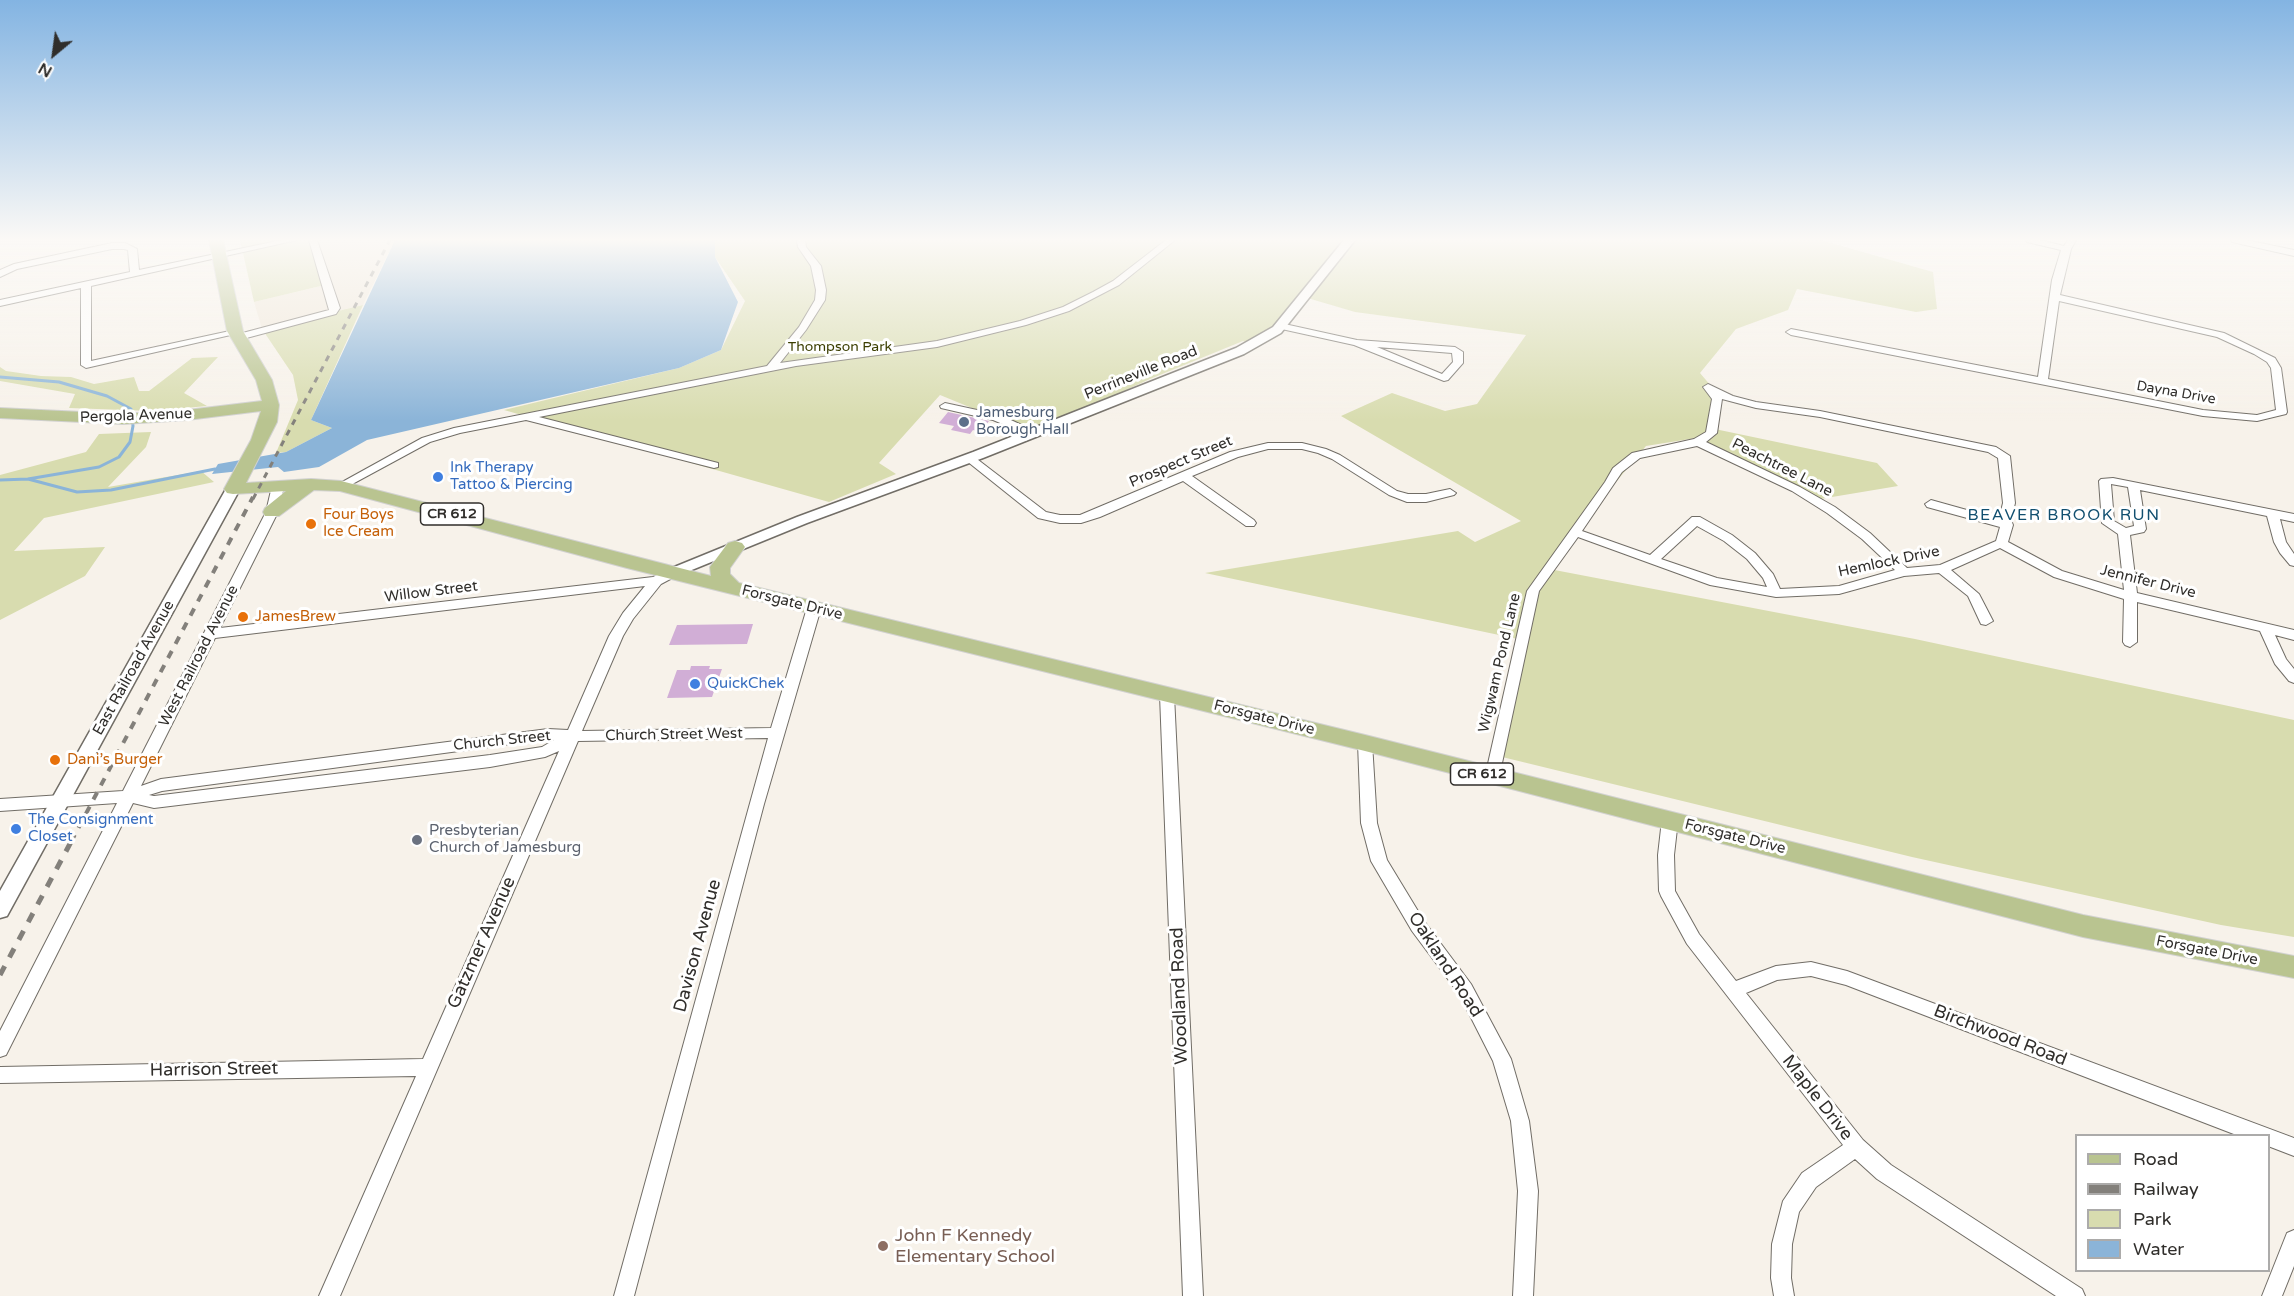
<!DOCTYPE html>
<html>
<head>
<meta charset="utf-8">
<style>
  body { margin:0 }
  #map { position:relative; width:2294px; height:1296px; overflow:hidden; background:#f7f2ea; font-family:"Varela Round",sans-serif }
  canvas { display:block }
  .legend { position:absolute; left:2075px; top:1134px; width:195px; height:138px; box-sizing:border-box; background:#fff; border:2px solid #acabaa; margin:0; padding:8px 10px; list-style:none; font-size:18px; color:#302e2b }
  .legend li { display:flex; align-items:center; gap:12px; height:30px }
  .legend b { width:30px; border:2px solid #acabaa }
  .north { position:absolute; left:24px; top:24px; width:60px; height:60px; -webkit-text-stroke:4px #fff; paint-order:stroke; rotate:209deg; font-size:16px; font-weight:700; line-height:24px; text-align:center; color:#302e2b }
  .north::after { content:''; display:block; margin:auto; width:21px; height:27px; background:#302e2b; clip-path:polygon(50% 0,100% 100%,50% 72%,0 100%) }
</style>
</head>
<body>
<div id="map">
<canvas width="2294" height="1296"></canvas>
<ul class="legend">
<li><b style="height:8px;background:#b9c490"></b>Road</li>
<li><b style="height:8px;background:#83807b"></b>Railway</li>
<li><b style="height:16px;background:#d8dcaf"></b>Park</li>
<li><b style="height:16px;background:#8bb4d8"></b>Water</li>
</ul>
<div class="north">N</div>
</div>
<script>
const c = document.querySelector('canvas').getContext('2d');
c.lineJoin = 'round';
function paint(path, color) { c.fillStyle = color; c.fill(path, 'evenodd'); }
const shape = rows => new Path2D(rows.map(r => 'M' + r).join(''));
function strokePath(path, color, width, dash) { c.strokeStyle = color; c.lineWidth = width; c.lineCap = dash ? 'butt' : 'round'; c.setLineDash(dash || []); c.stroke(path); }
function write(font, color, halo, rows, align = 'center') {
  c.font = font + ' "Varela Round",sans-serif'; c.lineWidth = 6; c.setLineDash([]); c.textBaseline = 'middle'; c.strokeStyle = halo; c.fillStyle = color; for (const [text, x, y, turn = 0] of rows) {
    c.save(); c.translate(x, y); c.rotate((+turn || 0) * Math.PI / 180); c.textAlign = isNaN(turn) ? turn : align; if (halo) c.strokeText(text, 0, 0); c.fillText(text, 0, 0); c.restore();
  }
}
paint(shape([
  [307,240,395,240,363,305,262,329,254,302,329,284,319,256]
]), '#f0e7d9');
paint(shape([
  [240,240,307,240,319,256,329,284,254,302],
  [715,240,1821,240,1933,272,1937,309,1916,312,1797,289,1788,310,1736,329,1700,373,1717,393,1710,428,1877,463,1898,486,1820,499,1696,438,1646,446,1544,568,1915,639,2294,720,2294,937,2221,925,1912,857,1494,755,1518,639,1205,573,1458,531,1475,542,1521,521,1341,416,1392,393,1445,411,1477,404,1526,335,1355,312,1304,297,1280,326,1247,343,1243,341,1150,379,1033,433,940,395,879,463,896,474,829,502,504,410,679,368,721,350,745,301,715,257],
  [363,305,311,420,332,428,286,452,276,453,298,400,293,375,262,329],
  [218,357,184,393,207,406,153,411,69,408,75,394,0,381,0,367,6,371,41,376,71,377,94,384,134,377,139,391,149,391,192,358],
  [151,432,146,447,108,487,201,471,214,482,44,518,14,551,105,547,85,576,0,620,0,475,86,452,99,434]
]), '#d8dcaf');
paint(shape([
  [395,240,715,240,715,257,738,302,721,350,679,368,367,440,319,467,284,472,278,467,212,474,218,464,286,452,332,428,311,420]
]), '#8bb4d8');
strokePath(shape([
  [0,377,59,382,107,396,131,409,133,426,130,442,119,457,99,467,28,479],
  [0,480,28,479,77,492,111,490,215,469]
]), '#8bb4d8', 3);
paint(shape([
  [948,412,989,421,980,432,973,430,970,434,951,430,954,426,939,423],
  [753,624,747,644,669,645,677,625],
  [691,666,710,666,709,669,722,669,712,697,667,698,677,670,690,670]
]), '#d1aed6');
const minor = shape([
  [282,240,297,240,91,286,91,361,239,329,239,333,235,334,86,368,81,365,81,288,0,306,0,300,130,272,128,250,124,249,112,249,17,269,0,277,0,270,14,264,112,243,125,243,137,249,139,270,282,240],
  [309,240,317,240,340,308,336,314,239,340,235,339,235,335,329,310,309,240],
  [797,240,805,240,806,247,821,266,826,290,825,300,806,330,780,363,937,341,1020,321,1063,307,1093,292,1113,281,1166,240,1175,240,1119,285,1069,311,1026,325,937,347,796,366,539,417,718,463,718,467,714,468,526,420,460,433,430,442,345,488,341,490,335,486,422,438,454,428,767,366,799,327,815,300,816,290,811,266,798,247,797,240],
  [2026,240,2040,240,2064,246,2068,240,2076,240,2071,249,2060,295,2224,333,2275,358,2281,368,2287,412,2286,414,2257,421,2203,416,1791,335,1786,332,1791,329,2038,377,2052,280,2061,250,2027,242,2026,240],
  [2059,301,2217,337,2254,354,2267,362,2271,368,2276,410,2257,415,2203,410,2048,379,2059,301],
  [2231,240,2246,240,2294,250,2294,256,2232,242,2231,240],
  [1280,323,1357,340,1455,347,1463,352,1463,363,1448,380,1444,381,1354,345,1277,328,1277,324,1280,323],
  [1377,347,1452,353,1453,362,1442,374,1377,347],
  [1708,384,1733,396,1756,402,1820,411,1996,447,2010,456,2015,503,2011,520,2013,525,2008,542,2062,571,2124,590,2118,534,2102,523,2099,481,2101,479,2113,478,2294,514,2294,522,2280,519,2286,542,2294,554,2294,566,2290,565,2280,553,2274,542,2267,516,2140,490,2146,529,2144,532,2130,535,2137,593,2294,630,2294,640,2275,635,2286,659,2294,669,2294,683,2289,681,2275,664,2260,631,2137,602,2137,642,2130,647,2125,645,2123,642,2124,599,2054,577,2000,548,1951,570,1979,594,1993,621,1986,625,1981,624,1968,596,1939,573,1904,576,1839,594,1776,597,1710,585,1578,537,1539,591,1499,777,1497,781,1492,783,1487,781,1485,777,1527,591,1605,482,1613,468,1632,453,1694,439,1706,432,1712,399,1703,387,1708,384],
  [1722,399,1756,408,1820,417,1988,452,1998,458,2003,503,1999,519,1931,500,1925,504,1927,507,2000,527,1996,541,1940,565,1907,568,1870,533,1835,507,1800,487,1706,442,1717,433,1722,399],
  [1697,446,1792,491,1827,513,1862,539,1895,570,1839,586,1780,589,1773,574,1755,553,1732,535,1700,517,1692,517,1650,555,1582,531,1622,472,1640,458,1697,446],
  [2111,484,2128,487,2134,526,2126,528,2114,521,2111,484],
  [1697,526,1724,541,1747,559,1763,578,1767,587,1717,578,1661,559,1697,526],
  [945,403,1000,415,1039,433,1037,435,1029,435,993,420,941,408,940,406,945,403],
  [1268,443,1302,443,1326,449,1340,455,1397,491,1408,494,1426,494,1450,489,1456,493,1454,495,1426,502,1407,502,1389,495,1332,459,1318,453,1302,449,1268,449,1238,457,1192,476,1254,520,1256,523,1254,526,1246,526,1183,481,1100,517,1081,523,1060,523,1038,518,963,458,969,455,973,456,1046,512,1060,515,1080,515,1230,452,1268,443],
  [278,482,284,486,278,512,220,628,653,577,668,570,676,570,678,573,676,576,661,584,633,619,623,636,582,731,771,728,807,608,814,604,821,608,764,804,634,1296,614,1296,768,738,578,741,340,1296,319,1296,416,1076,0,1083,0,1067,423,1059,559,751,545,757,490,767,154,808,133,803,6,1055,0,1057,0,1031,117,803,0,811,0,799,123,791,266,512,272,486,278,482],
  [645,586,623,613,609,636,568,730,548,729,161,779,141,786,215,638,645,586],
  [548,739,554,740,542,747,490,755,154,796,149,795,162,791,548,739],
  [1167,690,1174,695,1203,1296,1183,1296,1160,695,1167,690],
  [1365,738,1370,739,1372,743,1377,823,1387,860,1424,921,1471,984,1511,1059,1529,1121,1538,1191,1533,1296,1513,1296,1518,1191,1511,1121,1493,1061,1459,994,1412,931,1371,861,1361,823,1358,743,1360,739,1365,738],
  [1670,814,1675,816,1678,820,1674,855,1675,891,1699,934,1736,981,1776,966,1811,962,1847,971,2294,1138,2294,1156,2268,1146,2268,1136,2239,1136,1846,985,1811,976,1777,980,1746,993,1863,1140,1891,1165,2082,1289,2085,1296,2056,1296,1877,1179,1855,1159,1816,1187,1799,1212,1792,1244,1791,1278,1794,1296,1774,1296,1771,1278,1772,1244,1783,1201,1802,1173,1843,1145,1687,944,1661,896,1659,891,1658,855,1662,820,1665,816,1670,814],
  [2294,1230,2294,1266,2282,1296,2262,1296,2287,1233,2294,1230]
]);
const tertiary = shape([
  [1344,240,1355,240,1281,333,1244,354,983,458,807,523,677,576,667,576,664,573,667,570,797,517,973,452,1236,348,1273,327,1344,240],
  [233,485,240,489,7,916,0,918,0,891,226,489,233,485]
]);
const primary = shape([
  [209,240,223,240,243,331,272,380,279,405,277,422,246,483,311,479,341,481,711,576,710,567,728,543,735,541,742,543,745,547,730,568,730,574,739,583,1365,735,2083,915,2294,956,2294,978,2083,937,1365,751,627,568,340,491,314,490,279,516,265,516,263,512,265,508,286,491,233,494,227,493,224,489,251,440,261,411,187,420,123,424,0,418,0,408,123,414,187,410,262,401,256,380,227,331,209,240]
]);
strokePath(minor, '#716d66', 2);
strokePath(tertiary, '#716d66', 3);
strokePath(primary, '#d1d1d0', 2);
paint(minor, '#fff');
paint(tertiary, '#fff');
paint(primary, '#b9c490');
strokePath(shape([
  [253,499,390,240]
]), '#83807b', 3, [6, 6]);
strokePath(shape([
  [71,842,253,497]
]), '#83807b', 4, [8, 8]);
strokePath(shape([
  [0,975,72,840]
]), '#83807b', 5, [10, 10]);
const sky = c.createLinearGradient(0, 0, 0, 421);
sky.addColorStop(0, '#83b4e2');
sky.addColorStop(0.57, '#fbf9f6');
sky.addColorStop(1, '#fbf9f600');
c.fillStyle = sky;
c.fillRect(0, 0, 2294, 421);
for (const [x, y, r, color] of [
  [964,422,6,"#5c6f8a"],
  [438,477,6,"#3f7fe0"],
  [311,524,6,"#e8710a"],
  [243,617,6,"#e8710a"],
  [695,684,6,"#3f7fe0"],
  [55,760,6,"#e8710a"],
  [16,829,6,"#3f7fe0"],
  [417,840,6,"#6b7280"],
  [883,1246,6,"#8d6e63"]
]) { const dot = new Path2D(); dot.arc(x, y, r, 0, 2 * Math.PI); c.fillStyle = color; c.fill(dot); strokePath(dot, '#fff', 2); }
write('14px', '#3b3e00', '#fff', [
  ["Thompson Park",840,347]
]);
write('14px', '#302e2b', '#fff', [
  ["Dayna Drive",2176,393,10]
]);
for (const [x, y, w] of [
  [452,514,63],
  [1482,774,63]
]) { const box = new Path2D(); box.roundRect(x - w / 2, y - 11, w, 22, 4.5); c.fillStyle = '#fff'; c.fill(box); strokePath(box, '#302e2b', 1.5); }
write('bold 14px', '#302e2b', null, [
  ["CR 612",452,514],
  ["CR 612",1482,774]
]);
write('15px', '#302e2b', '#fff', [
  ["Perrineville Road",1141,373,-22],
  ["Pergola Avenue",136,416,-2],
  ["Prospect Street",1181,462,-23],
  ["Peachtree Lane",1782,468,27],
  ["Hemlock Drive",1889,562,-12],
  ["Jennifer Drive",2148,582,14],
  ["Willow Street",431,592,-7],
  ["Forsgate Drive",792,603,14],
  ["West Railroad Avenue",199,656,-63],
  ["Wigwam Pond Lane",1500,663,-77],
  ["East Railroad Avenue",134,668,-61],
  ["Forsgate Drive",1264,718,14],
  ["Church Street West",674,735,-1],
  ["Church Street",502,741,-6],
  ["Forsgate Drive",1735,837,14],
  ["Forsgate Drive",2207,951,11]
]);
write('15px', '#4e5e75', '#fff', [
  ["Jamesburg",976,413],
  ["Borough Hall",976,430]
], 'left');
write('15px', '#366cbe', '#fff', [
  ["Ink Therapy",450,468],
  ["Tattoo & Piercing",450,485],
  ["QuickChek",707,684],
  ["The Consignment",28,820],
  ["Closet",28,837]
], 'left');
write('15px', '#c56008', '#fff', [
  ["Four Boys",323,515],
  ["Ice Cream",323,532],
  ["JamesBrew",255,617],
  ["Dani’s Burger",67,760]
], 'left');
write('15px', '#5b616d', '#fff', [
  ["Presbyterian",429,831],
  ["Church of Jamesburg",429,848]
], 'left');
c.letterSpacing = '1.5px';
write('16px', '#114f6f', '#fff', [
  ["BEAVER BROOK RUN",2064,516]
]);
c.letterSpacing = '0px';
write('18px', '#302e2b', '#fff', [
  ["Gatzmer Avenue",482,943,-66],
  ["Davison Avenue",698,946,-75],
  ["Oakland Road",1445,965,57],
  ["Woodland Road",1180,996,-92],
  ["Birchwood Road",2000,1036,21],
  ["Harrison Street",214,1070,-1],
  ["Maple Drive",1817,1098,52]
]);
write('18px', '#785e54', '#fff', [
  ["John F Kennedy",895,1236],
  ["Elementary School",895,1257]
], 'left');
</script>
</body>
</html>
